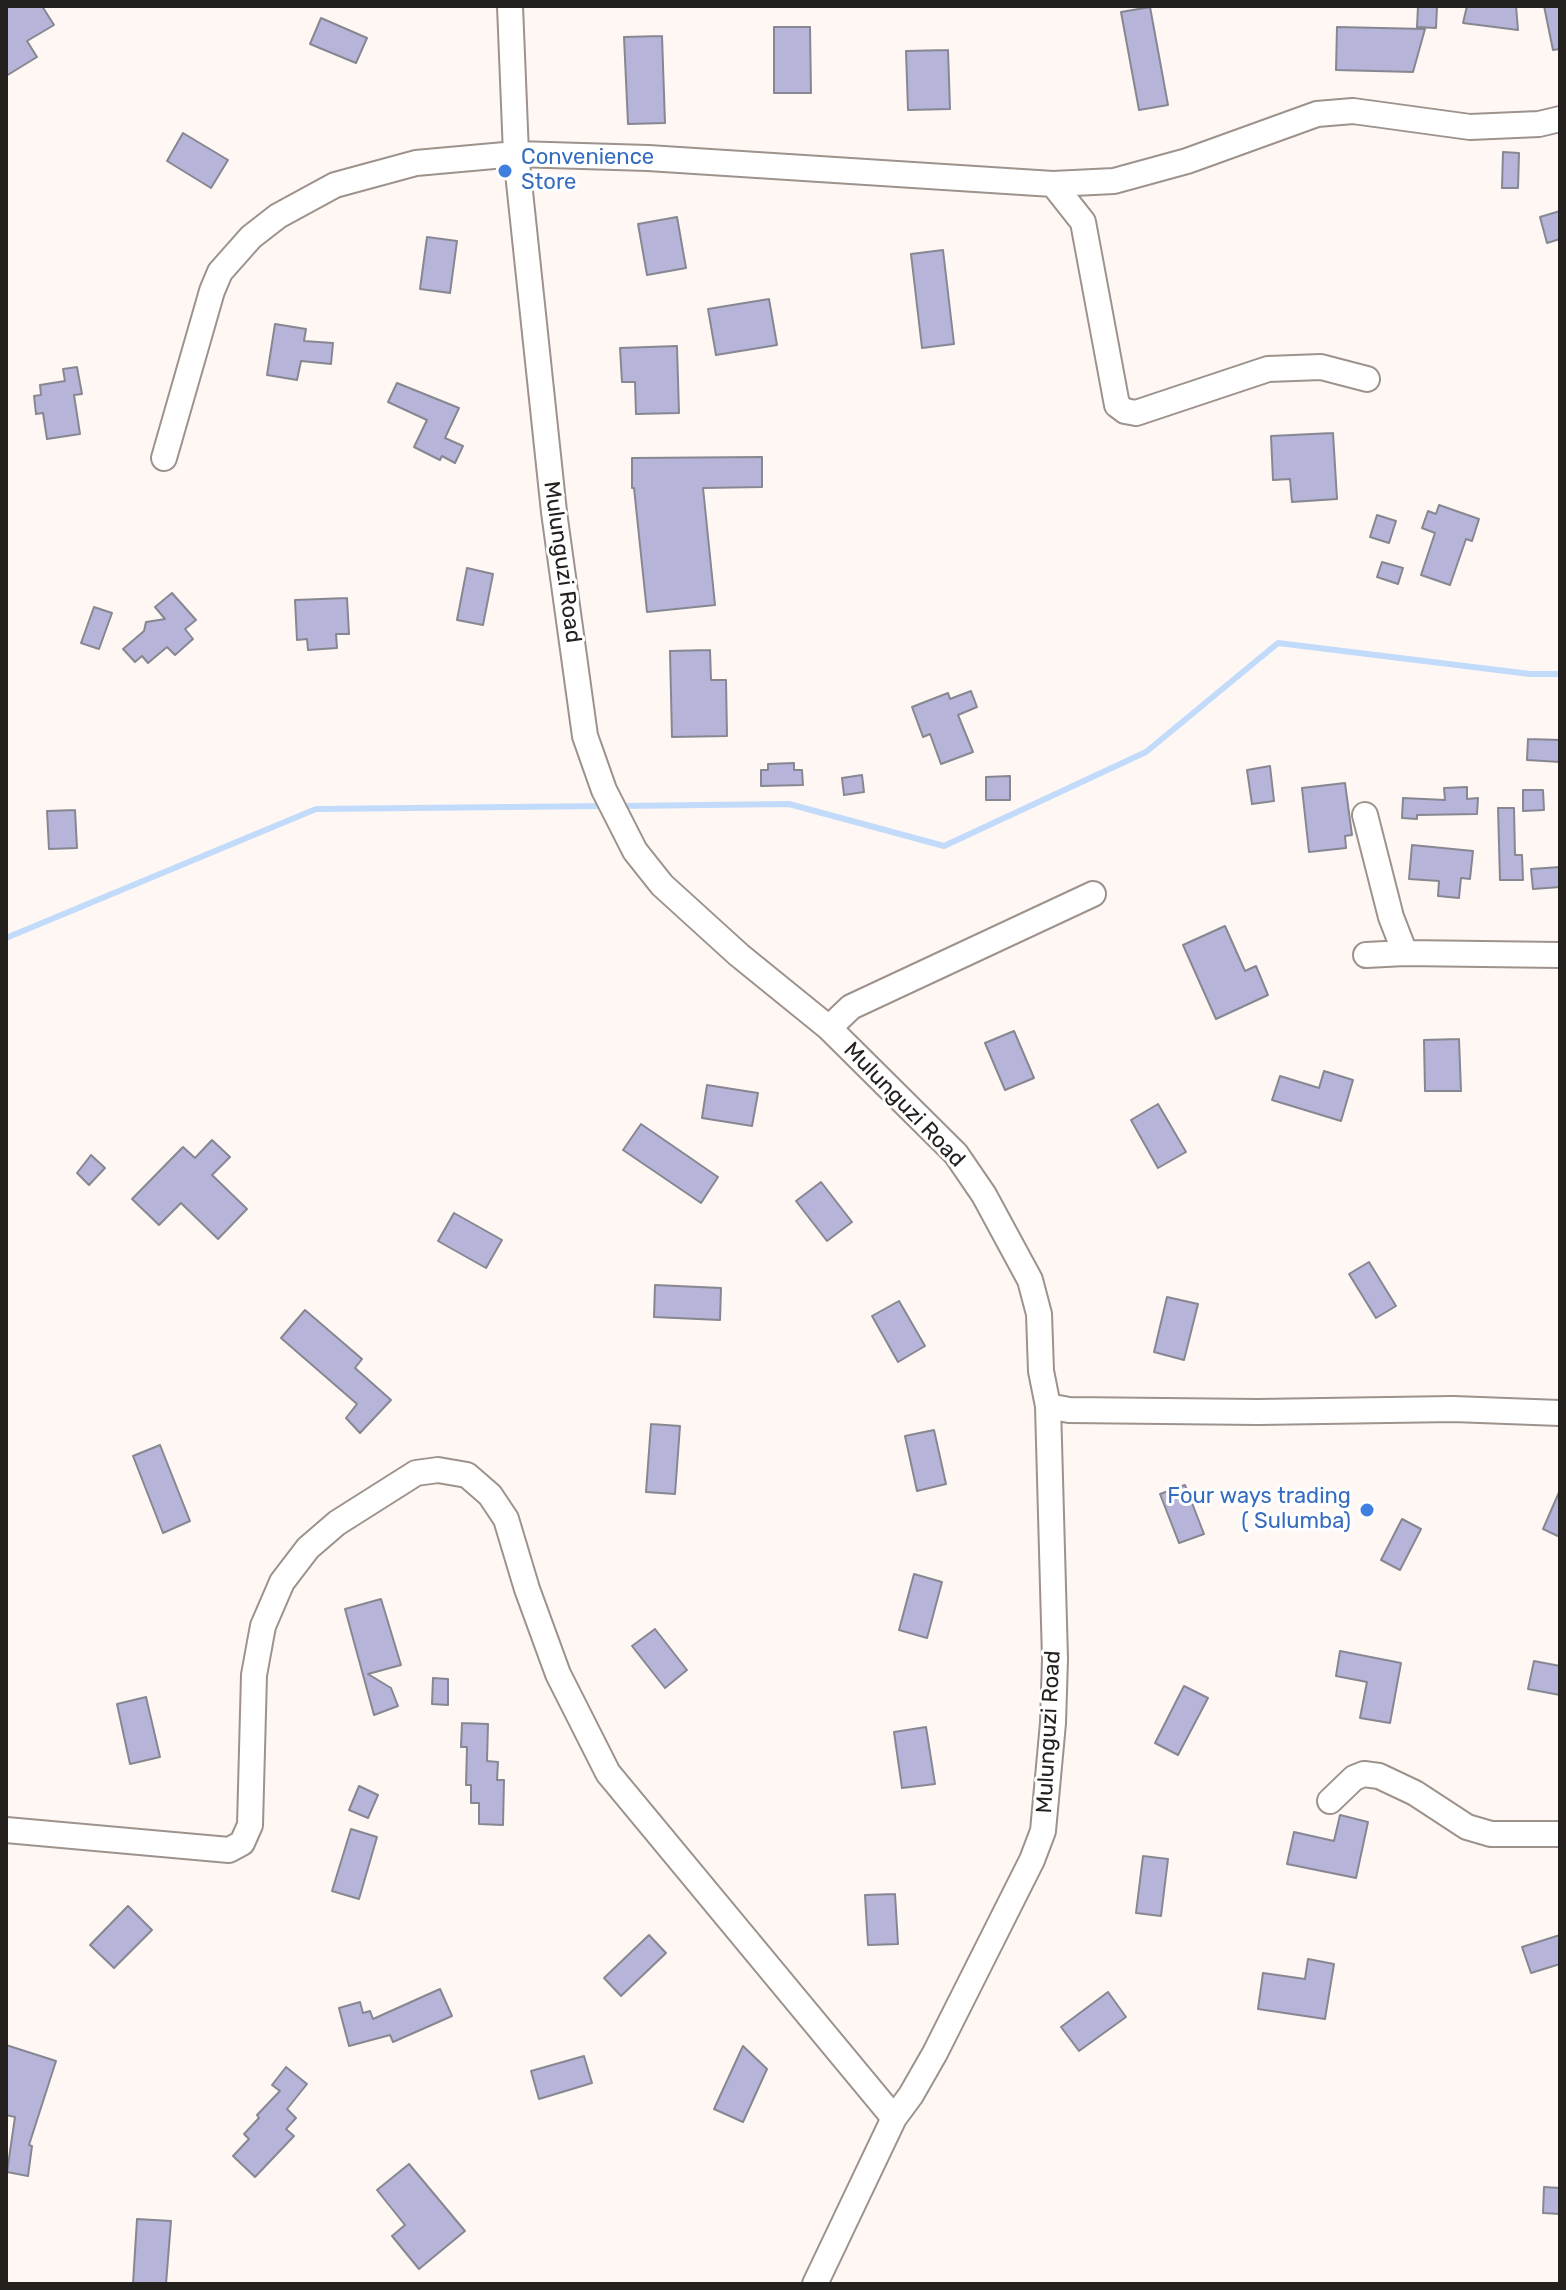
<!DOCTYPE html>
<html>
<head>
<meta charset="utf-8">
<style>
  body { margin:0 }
  #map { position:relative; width:1566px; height:2290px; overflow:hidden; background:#fef7f3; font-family:Rubik,sans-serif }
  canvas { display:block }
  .frame { position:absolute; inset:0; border:8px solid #24201e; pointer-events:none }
</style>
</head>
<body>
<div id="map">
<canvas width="1566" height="2290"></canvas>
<div class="frame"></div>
</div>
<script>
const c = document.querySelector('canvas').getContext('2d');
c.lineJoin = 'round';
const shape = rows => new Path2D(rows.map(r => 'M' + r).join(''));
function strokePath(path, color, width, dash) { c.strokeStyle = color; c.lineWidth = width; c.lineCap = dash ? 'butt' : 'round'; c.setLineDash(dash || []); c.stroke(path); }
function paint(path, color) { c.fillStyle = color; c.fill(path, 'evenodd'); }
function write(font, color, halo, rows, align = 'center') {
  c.font = font + ' Rubik,sans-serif'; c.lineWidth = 6; c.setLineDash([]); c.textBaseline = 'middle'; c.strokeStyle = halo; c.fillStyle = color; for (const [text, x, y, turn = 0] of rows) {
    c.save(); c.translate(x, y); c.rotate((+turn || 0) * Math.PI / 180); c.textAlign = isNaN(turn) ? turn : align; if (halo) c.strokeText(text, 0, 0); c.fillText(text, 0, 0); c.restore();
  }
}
strokePath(shape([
  [620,806,789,804,944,846,1146,752,1278,643,1530,674,1560,674],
  [6,938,316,809,605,806]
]), '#c3dbfb', 6);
const building = shape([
  [6,6,42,6,54,25,27,41,37,57,6,76,6,6],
  [1418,6,1437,7,1436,28,1417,27,1418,6],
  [1467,6,1516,6,1518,30,1463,23,1467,6],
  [1544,6,1560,6,1560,49,1553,50,1544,6],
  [1150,7,1168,105,1139,110,1121,12,1150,7],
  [321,18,367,38,356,63,310,44,321,18],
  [774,27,810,27,811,93,774,93,774,27],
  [1337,27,1425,29,1413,72,1336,70,1337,27],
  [662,36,665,123,628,124,624,37,662,36],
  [948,50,950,109,908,110,906,51,948,50],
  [183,133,228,160,211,188,167,161,183,133],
  [1503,152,1519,153,1518,188,1502,188,1503,152],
  [1560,211,1560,239,1547,243,1540,217,1560,211],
  [677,217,686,268,647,275,638,224,677,217],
  [427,237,457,241,450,293,420,289,427,237],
  [943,250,954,344,922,348,911,254,943,250],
  [769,299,777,345,716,355,708,309,769,299],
  [275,324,306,329,304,341,333,343,331,364,301,361,297,380,267,375,275,324],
  [677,346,679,413,636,414,635,382,622,382,620,348,677,346],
  [77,367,82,394,74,395,80,434,47,439,43,413,36,414,34,396,41,395,40,385,65,381,63,369,77,367],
  [397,383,459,408,445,438,463,446,455,463,442,456,440,460,414,447,427,420,388,402,397,383],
  [1333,433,1337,499,1292,502,1290,479,1273,480,1271,436,1333,433],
  [762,457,762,487,703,488,715,605,647,612,634,488,632,488,632,458,762,457],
  [1439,505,1479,519,1472,541,1466,539,1450,585,1421,575,1435,533,1422,528,1428,511,1436,514,1439,505],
  [1377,515,1396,521,1389,543,1370,537,1377,515],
  [1382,562,1403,568,1398,584,1377,577,1382,562],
  [467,568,493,574,483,625,457,620,467,568],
  [172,593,196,620,185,629,193,639,175,655,167,647,148,663,142,656,135,662,123,649,144,631,146,622,165,619,155,607,172,593],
  [347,598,349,634,336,634,337,648,308,650,307,639,297,640,295,600,347,598],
  [94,607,112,613,99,649,81,643,94,607],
  [710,650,711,680,726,680,727,736,672,737,670,651,710,650],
  [971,691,977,707,958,715,973,752,941,764,930,734,923,737,912,707,948,693,950,699,971,691],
  [1528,739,1560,740,1560,762,1527,760,1528,739],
  [794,763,794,770,802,770,803,785,761,786,761,770,768,770,768,764,794,763],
  [1270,766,1274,801,1252,804,1247,770,1270,766],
  [862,775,864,792,844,795,842,778,862,775],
  [1010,776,1010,800,986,800,986,777,1010,776],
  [1345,783,1352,835,1345,836,1346,848,1309,852,1302,788,1345,783],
  [1467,787,1467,799,1478,798,1477,814,1417,815,1417,819,1402,818,1403,798,1445,800,1444,788,1467,787],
  [1523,790,1543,790,1544,810,1523,811,1523,790],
  [1498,808,1514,808,1515,855,1522,855,1523,880,1500,880,1498,808],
  [75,810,77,848,49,849,47,811,75,810],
  [1412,845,1473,851,1470,879,1461,878,1459,898,1438,896,1439,881,1409,879,1412,845],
  [1560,867,1560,887,1533,889,1531,869,1560,867],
  [1225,926,1245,971,1256,966,1268,995,1216,1019,1183,945,1225,926],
  [1014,1031,1034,1078,1005,1090,985,1043,1014,1031],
  [1459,1039,1461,1091,1425,1091,1424,1040,1459,1039],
  [1324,1071,1353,1080,1341,1121,1272,1100,1280,1076,1319,1088,1324,1071],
  [707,1085,758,1093,752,1126,702,1118,707,1085],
  [1158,1104,1186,1152,1158,1168,1131,1120,1158,1104],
  [641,1124,718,1177,701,1203,623,1150,641,1124],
  [212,1140,230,1157,212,1175,247,1209,218,1239,181,1203,159,1225,132,1199,183,1147,195,1158,212,1140],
  [91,1155,105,1168,89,1185,77,1173,91,1155],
  [821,1182,852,1222,827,1241,796,1201,821,1182],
  [454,1213,502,1240,486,1268,438,1241,454,1213],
  [1369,1262,1396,1306,1376,1318,1349,1274,1369,1262],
  [655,1285,721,1288,720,1320,654,1317,655,1285],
  [1167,1297,1198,1304,1184,1360,1154,1352,1167,1297],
  [899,1301,925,1346,898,1362,872,1316,899,1301],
  [305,1310,362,1359,355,1368,391,1400,360,1433,346,1418,357,1404,281,1338,305,1310],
  [651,1424,680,1426,675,1494,646,1492,651,1424],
  [934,1430,946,1484,917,1491,905,1436,934,1430],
  [160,1445,190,1521,163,1533,133,1456,160,1445],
  [1185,1485,1204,1534,1179,1543,1160,1494,1185,1485],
  [1560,1490,1560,1537,1543,1529,1560,1490],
  [1402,1519,1421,1529,1400,1570,1381,1560,1402,1519],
  [914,1574,942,1582,927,1638,899,1630,914,1574],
  [381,1599,401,1665,368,1674,391,1688,398,1706,374,1715,345,1609,381,1599],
  [655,1629,687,1670,665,1688,632,1646,655,1629],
  [1340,1651,1401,1663,1390,1723,1360,1718,1367,1682,1336,1676,1340,1651],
  [1534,1661,1560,1666,1560,1695,1528,1689,1534,1661],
  [433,1678,448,1679,448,1705,432,1704,433,1678],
  [1184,1686,1208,1698,1178,1755,1155,1743,1184,1686],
  [146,1697,160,1757,130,1764,117,1704,146,1697],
  [462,1723,488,1724,487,1761,498,1762,497,1780,504,1780,503,1825,479,1824,479,1803,471,1803,471,1785,466,1785,467,1747,461,1747,462,1723],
  [926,1727,935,1784,902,1788,894,1732,926,1727],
  [359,1786,378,1795,368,1818,349,1810,359,1786],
  [1340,1815,1368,1822,1356,1878,1287,1864,1294,1832,1334,1841,1340,1815],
  [351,1829,377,1837,359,1899,332,1891,351,1829],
  [1143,1856,1168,1859,1161,1916,1136,1913,1143,1856],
  [895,1894,898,1944,868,1945,865,1895,895,1894],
  [128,1906,152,1930,114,1968,90,1945,128,1906],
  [649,1935,666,1953,621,1996,604,1978,649,1935],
  [1560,1935,1560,1964,1531,1973,1522,1947,1560,1935],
  [1308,1959,1334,1964,1325,2019,1258,2009,1263,1973,1305,1979,1308,1959],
  [440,1989,452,2016,393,2042,390,2035,349,2046,339,2008,360,2002,363,2013,370,2011,373,2019,440,1989],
  [1108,1992,1126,2017,1079,2051,1061,2027,1108,1992],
  [6,2045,56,2061,29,2145,32,2146,28,2176,7,2172,15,2117,6,2115,6,2045],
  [743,2046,767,2069,743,2122,714,2109,743,2046],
  [584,2056,592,2083,539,2099,531,2071,584,2056],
  [286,2067,307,2084,287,2109,296,2118,286,2129,294,2136,255,2177,233,2156,249,2139,244,2134,259,2118,257,2115,280,2091,272,2085,286,2067],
  [409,2164,465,2231,419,2269,392,2236,405,2225,377,2190,409,2164],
  [1544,2187,1560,2188,1560,2214,1543,2213,1544,2187],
  [137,2219,171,2221,166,2284,133,2284,137,2219]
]);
paint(building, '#b6b4d8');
strokePath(building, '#878792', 2);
const minor = shape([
  [510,6,516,154,554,512,585,736,604,790,635,851,662,885,739,955,829,1028,956,1154,984,1195,1030,1280,1039,1314,1041,1371,1048,1406,1055,1659,1053,1723,1043,1831,1032,1860,935,2053,911,2095,894,2118,815,2284],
  [1053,184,1083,222,1117,405,1125,411,1136,413,1268,369,1321,367,1367,379],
  [164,458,212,291,220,272,251,237,278,216,335,185,416,163,516,154,648,158,1053,184,1114,181,1187,161,1317,114,1353,111,1470,127,1539,124,1560,119],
  [1365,815,1391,917,1405,953],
  [1366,955,1405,953,1560,955],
  [829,1028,851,1007,1093,894],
  [1048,1406,1069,1410,1258,1412,1453,1409,1560,1413],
  [1330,1801,1354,1778,1364,1774,1379,1776,1415,1793,1467,1827,1491,1834,1560,1834],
  [6,1830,229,1850,242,1843,250,1825,254,1675,263,1626,282,1582,308,1548,337,1523,416,1473,438,1470,467,1475,490,1495,506,1519,527,1589,558,1674,608,1773,894,2118]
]);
strokePath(minor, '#9d928c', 28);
strokePath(minor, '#fff', 24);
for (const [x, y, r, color] of [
  [505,171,8,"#3f7fe0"],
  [1367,1510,8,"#3f7fe0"]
]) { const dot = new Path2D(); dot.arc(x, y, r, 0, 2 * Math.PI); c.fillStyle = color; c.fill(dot); strokePath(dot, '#fff', 3); }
write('22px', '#366cbe', '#fff', [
  ["Convenience",521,158],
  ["Store",521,183],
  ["Four ways trading",1351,1497,"right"],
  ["( Sulumba)",1351,1522,"right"]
], 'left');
write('22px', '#24201e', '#fff', [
  ["Mulunguzi Road",562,562,82],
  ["Mulunguzi Road",904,1105,46],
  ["Mulunguzi Road",1049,1732,-87]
]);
</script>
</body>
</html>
